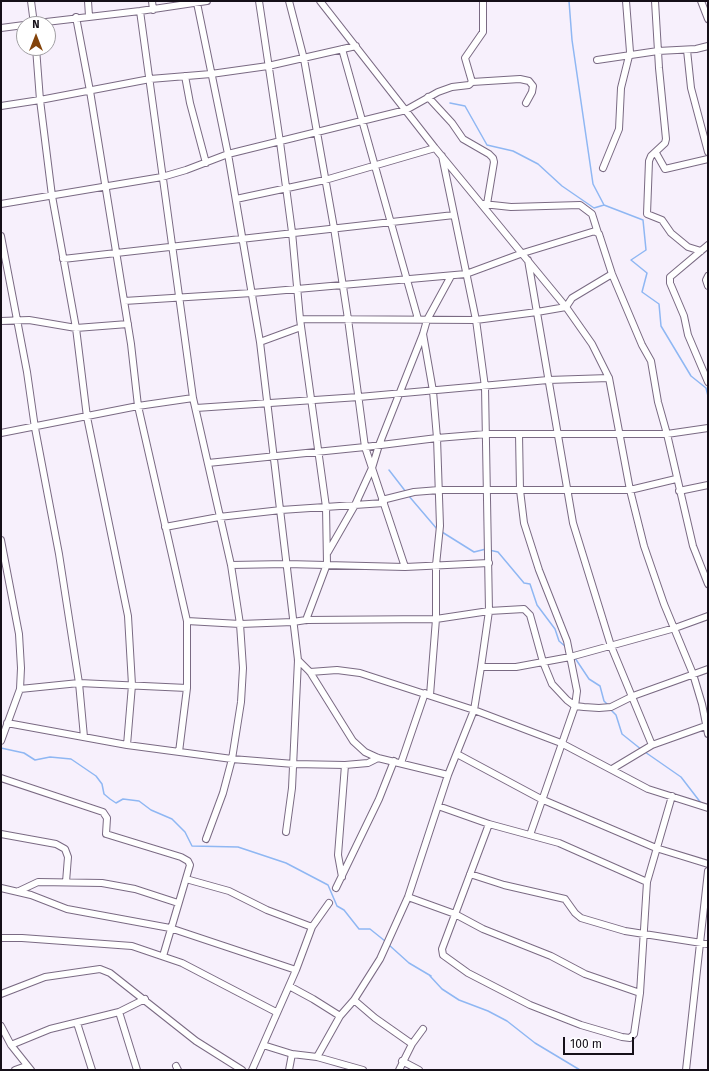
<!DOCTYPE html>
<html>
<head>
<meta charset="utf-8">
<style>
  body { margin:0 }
  #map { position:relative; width:709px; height:1071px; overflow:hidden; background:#f7f0fc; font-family:"Fira Sans",sans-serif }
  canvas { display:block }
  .frame { position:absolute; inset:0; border:2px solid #150f18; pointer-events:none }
  .north { position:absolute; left:16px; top:16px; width:40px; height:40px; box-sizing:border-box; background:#fff; border:1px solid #a19fa3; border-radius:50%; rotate:0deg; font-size:11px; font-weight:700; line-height:16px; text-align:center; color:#150f18 }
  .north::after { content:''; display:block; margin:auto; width:14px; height:18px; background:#83430a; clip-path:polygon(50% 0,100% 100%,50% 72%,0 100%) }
  .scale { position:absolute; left:563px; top:1037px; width:71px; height:18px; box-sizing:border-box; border:2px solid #150f18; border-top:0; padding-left:5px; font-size:12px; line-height:14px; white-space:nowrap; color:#150f18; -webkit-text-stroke:3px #fff; paint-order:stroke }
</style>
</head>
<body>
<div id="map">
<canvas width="709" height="1071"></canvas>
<div class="frame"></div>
<div class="north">N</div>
<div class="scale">100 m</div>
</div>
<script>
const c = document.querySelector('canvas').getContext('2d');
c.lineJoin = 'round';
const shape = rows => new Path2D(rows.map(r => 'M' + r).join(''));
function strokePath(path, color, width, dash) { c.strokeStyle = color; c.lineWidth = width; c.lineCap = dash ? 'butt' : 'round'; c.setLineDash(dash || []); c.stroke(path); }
strokePath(shape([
  [569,1,572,40,593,184,604,205,643,220,646,250,631,260,647,273,642,292,659,304,661,326,691,376,706,388,708,396],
  [450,103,465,106,487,145,513,151,538,164,562,186,594,208,604,205],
  [389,470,406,492],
  [408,495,437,529],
  [442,532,474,552,486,549],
  [489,550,498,552,524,583,530,584,537,605,555,629,559,641,566,647],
  [575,658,589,679,600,686,604,701,608,705],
  [611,710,616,715,622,734,642,750],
  [1,748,24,753,35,760,50,757,71,759,96,776,102,784,104,794,110,799,116,803,123,799,139,801,151,810,172,819,185,832,192,846,238,847,286,863,328,885,337,906,344,910,359,929,370,929,385,941],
  [645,752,681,777,701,803],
  [389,945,409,963,431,976],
  [430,976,442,989,459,1000,488,1011,507,1021,535,1043,580,1070]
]), '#8fb7f3', 1.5);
const minor = shape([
  [31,1,34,24],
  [88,1,89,16],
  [152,1,153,10],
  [259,1,280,142,292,232,300,319,326,507,327,564,306,620],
  [289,1,304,59,334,228,348,319,365,447,405,567],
  [320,1,435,148,566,307,592,344,609,378,630,490,644,546,664,604,693,674,702,704,708,734],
  [655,1,659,68,666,139,665,143,651,156,649,161,647,214,662,220,671,233,688,247,701,251],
  [701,1,708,19],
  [197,3,228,154,260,342,298,660,292,788,286,832],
  [140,11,193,398,231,565,240,624,243,668,241,702,232,759,223,793,206,839],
  [76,17,90,91,131,344,138,406,187,621,187,688,179,752],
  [29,24,140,11,207,1],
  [1,28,24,25],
  [36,48,40,100,52,196,76,328,87,417,128,616,132,685,127,745],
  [342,49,418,319],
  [687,50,691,88,708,152],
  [597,60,658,51,696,49,708,46],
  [185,76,190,103,206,163],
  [472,82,520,79,529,81,533,86,532,92,526,103],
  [428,97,452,123,463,139,489,154,493,158,494,162,487,204],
  [1,106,40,100,150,79,211,74,268,66,356,46],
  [656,153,665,169,708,159],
  [603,168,619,129,621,88,630,52,626,1],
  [236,199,325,180,435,148],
  [1,204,162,177,186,170,228,154,406,110,438,92,452,87,469,85,472,82,465,58,483,32,483,1],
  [483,204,511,207,580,205,592,214,598,233],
  [1,236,27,372,35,428,59,554,79,683,84,737],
  [708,245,670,277,670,283,684,316,688,335,708,382],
  [63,259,454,215],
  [528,260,573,523,611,646,652,745],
  [708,276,706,280,708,286],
  [124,301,252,293,466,274,523,253,595,231,599,234,612,274,642,345,651,361,658,402,667,434,708,428],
  [300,319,476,320,537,312,566,307,572,298,612,274],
  [1,321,29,320,76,328,128,324],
  [423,334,433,391,437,438,440,526,436,565,436,619,430,695],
  [260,342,301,327],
  [196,408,359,397,548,380,609,378],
  [1,433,138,406,193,398],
  [519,434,520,490,524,523,539,570,567,641,577,691,575,706,530,835],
  [208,463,365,447,437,438,486,434,667,434,693,546,708,584],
  [679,491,708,485],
  [382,500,414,492,439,490,630,490,676,479],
  [165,527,219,517,281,510,384,503],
  [1,540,19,634,21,668,20,689,1,741],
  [328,552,355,505,372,468,379,445,423,334,427,320,451,276],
  [231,565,287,564,405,567,489,563],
  [187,621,240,624,293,622,306,620,436,619,489,611,524,609,530,615,543,662,552,684,567,700,575,706,584,707,599,708,611,707,633,696,708,669],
  [298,660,310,672,353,741,365,752,378,758,448,775],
  [481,667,516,667,570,657,675,628,708,616],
  [310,672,337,670,360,673,474,710,561,743,648,789,708,808],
  [20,689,79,683,187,688],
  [7,723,127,745,232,759,294,764,345,765,368,763,378,758],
  [457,754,541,799,656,848,708,864],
  [401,763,425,693],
  [612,769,652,745,708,725],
  [1,778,103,812,107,818,106,834,181,857,188,861,190,865,163,956],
  [438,806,489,824,559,843,647,882],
  [489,824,442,949,443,955,468,973,530,1005,581,1025,622,1037,630,1038,634,1034,640,993,647,882,672,796],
  [1,834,56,844,65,849,68,857,66,882],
  [470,874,504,885,565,899,575,913,581,918,625,931,708,944],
  [342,877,338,855,345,765],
  [186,879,229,891,267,910,312,927],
  [1,888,31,895,67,909,170,928,296,970],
  [336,888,379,799,394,761],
  [19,891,38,882,102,883,135,889,178,903],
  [408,897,455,914,483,929,551,956,585,974,640,993],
  [1,938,22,938,132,946,182,963,276,1012],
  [289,986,313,999,340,1016],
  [1,994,45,977,100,969,110,973,196,1041,242,1070],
  [354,1000,375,1018,412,1044],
  [119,1012,137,1070],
  [77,1023,92,1070],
  [1,1026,11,1045,31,1070],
  [11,1045,50,1029,119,1012,145,999],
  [263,1045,292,1054,317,1057,363,1070],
  [317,1057,340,1016,354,1000,380,959,408,897,448,775,474,710,481,667,489,611,485,387,476,320,442,156],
  [402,1061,419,1070],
  [176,1066,178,1070],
  [15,1070,26,1066],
  [252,1070,296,970,312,927,329,903],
  [289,1070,292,1054],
  [399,1070,412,1044,423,1029],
  [686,1070,708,871]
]);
strokePath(minor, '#7a6a83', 8);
strokePath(minor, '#fff', 6);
</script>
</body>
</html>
